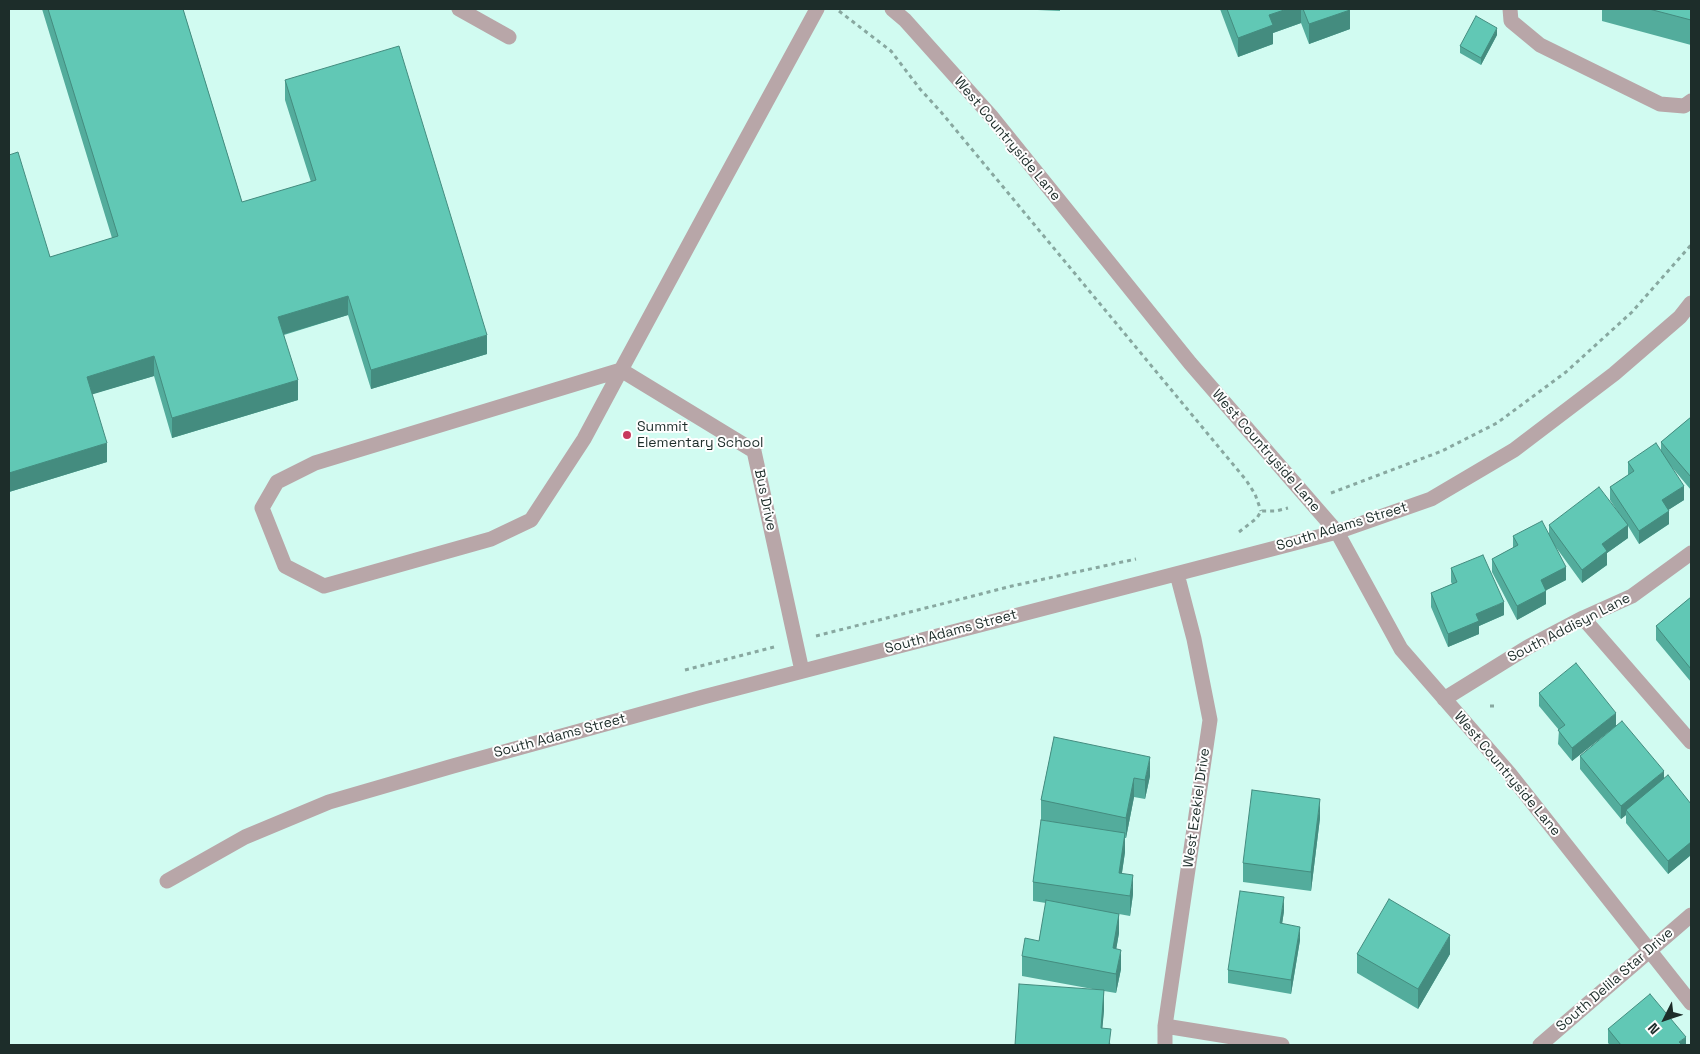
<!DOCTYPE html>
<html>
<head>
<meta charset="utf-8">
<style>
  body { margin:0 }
  #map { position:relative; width:1700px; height:1054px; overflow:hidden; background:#d1fbf1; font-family:"Space Grotesk",sans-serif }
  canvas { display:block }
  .frame { position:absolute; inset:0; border:10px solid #1d2d2a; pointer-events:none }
  .north { position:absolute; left:1640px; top:994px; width:50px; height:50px; -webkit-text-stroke:4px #fefefe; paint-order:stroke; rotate:229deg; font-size:14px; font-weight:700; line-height:20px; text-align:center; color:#1d2d2a }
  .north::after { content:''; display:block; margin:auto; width:18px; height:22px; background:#1d2d2a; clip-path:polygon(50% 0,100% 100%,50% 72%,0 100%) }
</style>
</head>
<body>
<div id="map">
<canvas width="1700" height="1054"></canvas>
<div class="frame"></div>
<div class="north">N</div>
</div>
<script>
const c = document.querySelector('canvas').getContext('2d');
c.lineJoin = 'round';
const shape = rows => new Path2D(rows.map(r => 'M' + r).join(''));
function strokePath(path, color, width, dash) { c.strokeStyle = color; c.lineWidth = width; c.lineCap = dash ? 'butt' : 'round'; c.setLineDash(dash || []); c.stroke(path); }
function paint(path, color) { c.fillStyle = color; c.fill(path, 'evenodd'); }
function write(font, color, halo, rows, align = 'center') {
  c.font = font + ' "Space Grotesk",sans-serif'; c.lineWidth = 4; c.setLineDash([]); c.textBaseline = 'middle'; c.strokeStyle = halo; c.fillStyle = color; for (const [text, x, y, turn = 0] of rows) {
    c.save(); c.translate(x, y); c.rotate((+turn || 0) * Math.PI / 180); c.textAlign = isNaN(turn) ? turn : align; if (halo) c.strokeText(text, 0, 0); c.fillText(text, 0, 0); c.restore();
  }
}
strokePath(shape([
  [839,11,891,51,920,89,941,112,1246,480,1255,494,1261,511],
  [1331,493,1442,451,1497,423,1566,372,1632,312,1691,245],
  [1239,532,1257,518,1261,511,1276,511,1288,508],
  [816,636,1012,586,1136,559],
  [685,670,774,647],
  [1490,706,1497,706]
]), '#88a8a0', 3, [4, 4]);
strokePath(shape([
  [459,9,509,37],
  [892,9,905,20,991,116,1190,363,1337,532,1401,649,1509,773,1691,1003],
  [1510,9,1511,21,1540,45,1660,104,1684,106,1691,101],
  [621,370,315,463,277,482,262,508,285,566,324,586,491,539,531,520,584,439,621,370,714,198,817,9],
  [621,370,754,451,802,671],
  [1583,618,1691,742],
  [1444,699,1528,647,1583,618,1632,596,1691,553],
  [167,881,245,837,329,802,453,766,703,697,1337,532,1431,499,1514,450,1614,374,1680,317,1691,303],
  [1165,1026,1282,1045],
  [1165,1045,1165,1026,1210,720,1194,639,1177,574],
  [1540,1045,1691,915]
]), '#b8a6a8', 15);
paint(shape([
  [42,9,183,9,242,202,311,182,285,100,285,80,487,354,371,389,348,315,284,335,298,400,172,438,154,376,92,394,107,462,9,492,9,155,50,257,112,238],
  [1015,9,1060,9,1060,11],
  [1220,9,1350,9,1350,29,1309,44,1301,23,1273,33,1273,44,1238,57],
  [1602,9,1691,9,1691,45,1602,21],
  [1497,35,1481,65,1460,53,1460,46],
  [1691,417,1691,490,1670,465,1684,500,1668,510,1669,524,1639,544,1628,526,1628,538,1607,553,1607,565,1582,583,1555,546,1566,580,1546,590,1546,604,1517,620,1492,572,1492,559,1513,548,1513,536,1549,534,1549,525,1620,515,1610,500,1610,487,1628,475,1628,462,1661,452,1661,442],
  [1451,568,1504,615,1479,626,1479,634,1448,647,1431,607,1431,593,1452,584,1451,582],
  [1691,597,1691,682,1656,640,1656,626],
  [1539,693,1616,726,1572,761,1558,744,1559,730,1539,706],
  [1054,737,1150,776,1145,799,1134,797,1126,838,1125,838,1125,852,1122,873,1133,894,1130,916,1119,914,1119,933,1116,949,1121,969,1116,993,1104,991,1104,1010,1102,1028,1111,1045,1015,1045,1098,990,1022,976,1022,956,1039,941,1046,903,1033,901,1033,882,1053,822,1041,820,1041,800],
  [1580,756,1664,778,1691,804,1691,855,1668,874,1626,823,1626,815,1621,819,1580,769],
  [1320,818,1311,891,1243,882,1243,863],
  [1284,911,1282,924,1300,940,1291,994,1228,983,1228,970],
  [1357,954,1450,954,1418,1009,1357,973],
  [1608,1029,1686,1045,1610,1045,1608,1043]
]), '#53ac9c');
paint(shape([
  [1287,9,1301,9,1301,23,1273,33,1273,44,1238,57,1238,38,1269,15],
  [1350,10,1350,29,1309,44,1309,24],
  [1497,28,1497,35,1481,65,1481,58],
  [348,296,348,315,278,336,278,317],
  [487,335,487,354,371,389,371,370],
  [154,356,154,376,87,396,87,377],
  [298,380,298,400,172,438,172,418],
  [107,443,107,462,9,492,9,473],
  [1684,486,1684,500,1662,514,1662,500],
  [1669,511,1669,524,1639,544,1639,531],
  [1628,525,1628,538,1607,553,1607,565,1582,583,1582,570,1602,544],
  [1566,567,1566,580,1541,593,1541,580],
  [1546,591,1546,604,1517,620,1517,606],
  [1504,602,1504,615,1479,626,1479,634,1448,647,1448,634,1476,614],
  [1616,713,1616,726,1572,761,1572,748],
  [1150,757,1150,776,1145,799,1145,780],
  [1664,771,1664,784,1626,810,1626,815,1621,819,1621,806],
  [1134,778,1134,797,1126,838,1126,818],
  [1320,799,1320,818,1311,891,1311,872],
  [1125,833,1125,852,1119,892,1119,873],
  [1691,842,1691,855,1668,874,1668,861],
  [1133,875,1133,894,1130,916,1130,896],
  [1284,897,1284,911,1280,937,1280,923],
  [1119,914,1119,933,1113,968,1113,948],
  [1300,927,1300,940,1291,994,1291,980],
  [1450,935,1450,954,1418,1009,1418,989],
  [1121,950,1121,969,1116,993,1116,974],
  [1104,990,1104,1010,1101,1045,1101,1028],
  [1686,1037,1686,1045,1679,1045,1679,1042]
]), '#448c7f');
const building = shape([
  [48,9,183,9,242,202,316,180,285,80,399,46,487,335,371,370,348,296,278,317,298,380,172,418,154,356,87,377,107,443,9,473,9,155,18,152,50,257,118,236,48,9],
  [1227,9,1287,9,1269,15,1273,25,1238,38,1227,9],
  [1303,9,1350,9,1350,10,1309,24,1303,9],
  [1649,9,1691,9,1691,20,1649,9],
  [1476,16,1497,28,1481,58,1460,46,1476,16],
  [1691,417,1691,477,1661,442,1691,417],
  [1656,443,1684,486,1662,500,1669,511,1639,531,1610,487,1634,471,1628,462,1656,443],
  [1599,487,1628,525,1602,544,1607,551,1582,570,1549,525,1599,487],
  [1542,521,1566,567,1541,580,1546,591,1517,606,1492,559,1518,545,1513,536,1542,521],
  [1483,555,1504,602,1476,614,1479,621,1448,634,1431,593,1457,582,1451,568,1483,555],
  [1691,597,1691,669,1656,626,1691,597],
  [1576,663,1616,713,1572,748,1558,730,1565,725,1539,693,1576,663],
  [1622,721,1664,771,1621,806,1580,756,1622,721],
  [1054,737,1150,757,1145,780,1134,778,1126,818,1041,800,1054,737],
  [1668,775,1691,804,1691,842,1668,861,1626,810,1668,775],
  [1252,790,1320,799,1311,872,1243,863,1252,790],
  [1041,820,1125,833,1119,873,1133,875,1130,896,1033,882,1041,820],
  [1240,891,1284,897,1280,923,1300,927,1291,980,1228,970,1240,891],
  [1389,899,1450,935,1418,989,1357,954,1389,899],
  [1046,900,1119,914,1113,948,1121,950,1116,974,1022,956,1025,938,1039,941,1046,900],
  [1019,984,1104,990,1101,1028,1111,1029,1109,1045,1015,1045,1019,984],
  [1650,994,1686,1037,1679,1042,1682,1045,1621,1045,1608,1029,1650,994]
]);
paint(building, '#61c8b5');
strokePath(building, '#448c7f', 1);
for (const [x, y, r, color] of [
  [627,435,5,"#c7385b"]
]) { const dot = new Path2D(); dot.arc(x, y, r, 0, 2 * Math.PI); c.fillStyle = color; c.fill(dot); strokePath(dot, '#fefefe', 2); }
write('14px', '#1d2d2a', '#fefefe', [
  ["West Countryside Lane",1007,139,50],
  ["West Countryside Lane",1266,451,49],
  ["Bus Drive",765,500,78],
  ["South Adams Street",1342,527,-17],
  ["South Addisyn Lane",1569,628,-27],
  ["South Adams Street",951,632,-15],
  ["South Adams Street",560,736,-15],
  ["West Countryside Lane",1507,774,50],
  ["West Ezekiel Drive",1197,808,-82],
  ["South Delila Star Drive",1615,980,-41]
]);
write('14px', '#1d2d2a', '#fefefe', [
  ["Summit",637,427],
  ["Elementary School",637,443]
], 'left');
</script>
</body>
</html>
